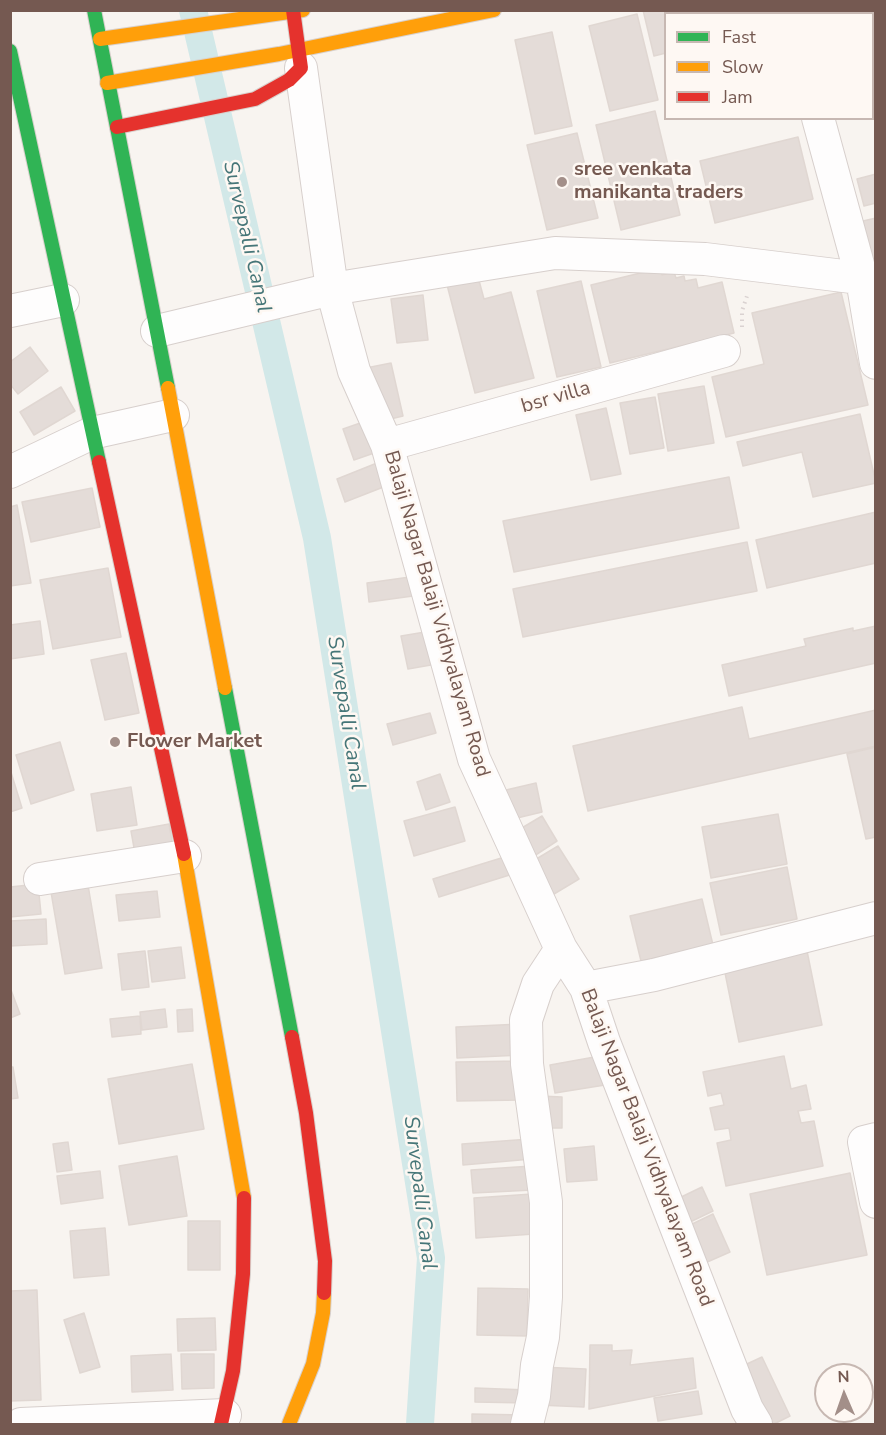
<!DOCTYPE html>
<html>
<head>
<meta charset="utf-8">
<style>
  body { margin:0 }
  #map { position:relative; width:886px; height:1435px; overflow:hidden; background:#f8f4f0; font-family:"Nunito Sans",sans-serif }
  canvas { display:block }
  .frame { position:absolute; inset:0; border:12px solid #755951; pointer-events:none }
  .legend { position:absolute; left:664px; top:12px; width:210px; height:108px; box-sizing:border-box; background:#fef8f3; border:2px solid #c7b8b2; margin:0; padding:8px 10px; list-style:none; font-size:18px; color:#755951 }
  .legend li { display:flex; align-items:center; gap:12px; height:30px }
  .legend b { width:30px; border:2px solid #c7b8b2 }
  .north { position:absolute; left:814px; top:1363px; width:60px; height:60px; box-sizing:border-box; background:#fef8f3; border:2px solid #c7b8b2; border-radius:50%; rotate:358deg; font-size:16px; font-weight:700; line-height:24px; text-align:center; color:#755951 }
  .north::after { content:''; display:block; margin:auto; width:21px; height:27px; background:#a38f89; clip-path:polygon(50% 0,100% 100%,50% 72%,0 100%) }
</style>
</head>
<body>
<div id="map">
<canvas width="886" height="1435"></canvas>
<div class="frame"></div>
<ul class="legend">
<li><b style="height:8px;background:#30b455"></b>Fast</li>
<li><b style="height:8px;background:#ff9f0a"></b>Slow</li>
<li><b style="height:8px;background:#e5322d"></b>Jam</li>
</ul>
<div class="north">N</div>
</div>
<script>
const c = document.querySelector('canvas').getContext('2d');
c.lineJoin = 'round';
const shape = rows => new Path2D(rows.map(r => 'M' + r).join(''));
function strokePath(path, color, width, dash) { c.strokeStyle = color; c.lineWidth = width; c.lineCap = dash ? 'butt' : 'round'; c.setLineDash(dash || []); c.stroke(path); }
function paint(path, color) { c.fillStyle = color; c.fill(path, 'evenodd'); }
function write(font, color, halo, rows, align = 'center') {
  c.font = font + ' "Nunito Sans",sans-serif'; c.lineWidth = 5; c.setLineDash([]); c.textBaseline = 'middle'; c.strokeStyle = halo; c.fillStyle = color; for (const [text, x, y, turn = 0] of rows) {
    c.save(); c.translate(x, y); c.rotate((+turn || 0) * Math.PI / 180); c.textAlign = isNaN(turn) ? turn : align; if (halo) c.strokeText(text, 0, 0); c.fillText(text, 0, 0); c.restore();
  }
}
strokePath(shape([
  [193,10,317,538,431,1258,420,1424]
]), '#d2e8e8', 28);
const building = shape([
  [643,10,764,10,765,14,666,14,666,53,654,56,643,10],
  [811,10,858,10,858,14,811,14,811,10],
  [867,10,876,10,875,46,872,35,872,14,867,14,867,10],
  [637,14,658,100,610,111,589,26,637,14],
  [552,32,572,126,535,134,515,40,552,32],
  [872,51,876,51,876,87,872,87,872,51],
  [655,111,680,215,621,230,596,125,655,111],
  [577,133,598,218,547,230,527,145,577,133],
  [798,137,813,199,715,223,700,161,798,137],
  [876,174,876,203,864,206,857,179,876,174],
  [876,218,876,261,873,261,863,221,876,218],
  [661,268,662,275,674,272,676,278,684,276,685,281,696,279,698,288,722,282,734,333,610,363,591,285,661,268],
  [477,273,484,299,511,292,534,378,475,393,446,281,477,273],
  [581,281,601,367,557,377,537,291,581,281],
  [841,292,868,405,726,437,712,377,764,364,752,313,841,292],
  [423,295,428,340,397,343,391,299,423,295],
  [30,347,48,371,18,394,10,384,10,362,30,347],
  [391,363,403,416,378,422,366,368,391,363],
  [704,386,714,443,668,451,658,394,704,386],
  [61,387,75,411,34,435,20,412,61,387],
  [655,397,664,448,630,454,620,403,655,397],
  [606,408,621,474,591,480,576,415,606,408],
  [860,414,876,483,813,497,802,452,743,466,737,442,860,414],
  [366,421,377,452,354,460,343,429,366,421],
  [377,463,386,486,345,502,337,479,377,463],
  [729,477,739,528,514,572,503,521,729,477],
  [92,488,100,527,31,542,22,502,92,488],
  [17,505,31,583,10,586,10,507,17,505],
  [876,512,876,563,767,588,756,540,876,512],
  [747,542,757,591,523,637,513,589,747,542],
  [108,568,121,637,53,649,40,580,108,568],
  [410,577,413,596,369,602,367,583,410,577],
  [40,621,44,654,10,659,10,625,40,621],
  [876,626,876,663,729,696,722,665,806,646,804,639,853,628,853,631,876,626],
  [425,632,431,665,408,669,401,636,425,632],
  [126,653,139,713,105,720,91,660,126,653],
  [742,707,749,739,876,710,876,746,588,811,573,746,742,707],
  [430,713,436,733,393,745,387,724,430,713],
  [60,742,74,790,31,804,16,755,60,742],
  [876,747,876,837,866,839,847,754,876,747],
  [10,769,22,808,10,812,10,769],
  [440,774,450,802,426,810,417,782,440,774],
  [536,783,542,812,513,819,506,790,536,783],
  [131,787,137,825,97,831,91,794,131,787],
  [455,807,465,841,414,856,404,821,455,807],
  [778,814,787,864,711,878,702,827,778,814],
  [542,816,557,841,531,858,515,832,542,816],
  [169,824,174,853,136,859,131,831,169,824],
  [558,846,579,879,554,894,533,861,558,846],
  [511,855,516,873,439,897,433,879,511,855],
  [787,867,797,919,721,935,710,883,787,867],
  [38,884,41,914,10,917,10,887,38,884],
  [88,885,102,968,65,974,51,892,88,885],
  [157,891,160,917,119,921,116,895,157,891],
  [702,899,713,945,641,961,630,916,702,899],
  [46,919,47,944,10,946,10,921,46,919],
  [806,946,822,1025,739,1042,723,963,806,946],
  [181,947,185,978,152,982,148,951,181,947],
  [145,951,149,987,122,990,118,954,145,951],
  [11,990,20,1014,10,1018,10,991,11,990],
  [165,1009,167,1027,142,1030,140,1012,165,1009],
  [192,1009,193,1031,178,1032,177,1010,192,1009],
  [140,1016,141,1034,112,1037,110,1019,140,1016],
  [521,1024,522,1055,457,1058,456,1027,521,1024],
  [600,1056,605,1085,555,1093,550,1065,600,1056],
  [784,1056,791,1089,806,1085,811,1109,798,1111,801,1123,814,1121,823,1166,726,1186,717,1143,731,1140,729,1128,715,1130,710,1108,724,1105,721,1093,708,1096,703,1072,784,1056],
  [521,1061,522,1100,457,1101,456,1062,521,1061],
  [192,1064,204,1129,119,1144,108,1079,192,1064],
  [10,1067,13,1067,18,1098,10,1099,10,1067],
  [540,1096,562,1097,562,1128,539,1128,540,1096],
  [530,1139,532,1159,463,1165,462,1144,530,1139],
  [68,1142,72,1170,57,1172,53,1144,68,1142],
  [594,1146,597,1180,567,1182,564,1149,594,1146],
  [177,1156,187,1216,129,1225,119,1166,177,1156],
  [532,1166,533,1190,473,1193,471,1170,532,1166],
  [100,1171,103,1198,61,1204,57,1176,100,1171],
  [850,1173,867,1255,767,1275,750,1194,850,1173],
  [702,1187,713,1211,688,1223,677,1199,702,1187],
  [532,1194,534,1234,476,1238,474,1198,532,1194],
  [713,1214,730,1252,705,1263,688,1226,713,1214],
  [188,1221,220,1221,220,1270,188,1270,188,1221],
  [105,1228,109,1275,74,1278,70,1231,105,1228],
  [478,1288,528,1289,527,1336,477,1335,478,1288],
  [37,1290,41,1400,10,1401,10,1291,37,1290],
  [84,1313,100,1367,80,1373,64,1320,84,1313],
  [215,1318,216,1350,178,1351,177,1319,215,1318],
  [590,1345,612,1345,612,1351,632,1350,630,1365,693,1358,696,1388,589,1409,590,1345],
  [171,1354,173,1390,132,1392,131,1356,171,1354],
  [181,1354,214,1354,214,1388,182,1389,181,1354],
  [762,1357,790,1416,774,1424,762,1424,736,1369,762,1357],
  [540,1367,586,1369,584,1407,538,1405,540,1367],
  [475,1388,528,1390,528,1403,475,1402,475,1388],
  [698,1391,702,1414,658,1421,654,1398,698,1391],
  [472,1414,525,1415,525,1424,472,1424,472,1414]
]);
paint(building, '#e4dcd8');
strokePath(building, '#e0d7d2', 1.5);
const street = shape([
  [789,10,790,14],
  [301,68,332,289,354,371,387,445,474,759,561,949,586,988,604,1042,747,1409,756,1424],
  [818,118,862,279,876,363],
  [10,311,63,300],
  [157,331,332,289,555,253,705,259,876,280],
  [387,445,724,351],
  [10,472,92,433,173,415],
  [40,879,185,856],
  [586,988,654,975,876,918],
  [876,1139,864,1142,876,1202],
  [21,1424,225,1415],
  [527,1424,534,1396,537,1365,543,1337,546,1297,546,1202,527,1064,526,1020,538,984,561,949]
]);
const fast = shape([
  [94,10,168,388],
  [10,51,99,462],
  [225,688,292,1037]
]);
const slow = shape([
  [100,39,303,10],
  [107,83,279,54,494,10],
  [168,388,225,688],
  [184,854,244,1198],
  [289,1424,313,1364,323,1313,324,1293]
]);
const jam = shape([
  [117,127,255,99,289,80,301,68,293,10],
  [99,462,184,854],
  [292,1037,306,1113,325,1261,324,1293],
  [221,1424,233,1371,243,1274,244,1198]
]);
strokePath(street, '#d7cfcc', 34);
strokePath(fast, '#d8d0cc', 16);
strokePath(slow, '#d8d0cc', 16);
strokePath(jam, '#d8d0cc', 16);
strokePath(shape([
  [742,327,742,311,747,296,749,295]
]), '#dad2d1', 4, [1.5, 4.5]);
strokePath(street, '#fefdfd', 32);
strokePath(fast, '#30b455', 14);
strokePath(slow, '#ff9f0a', 14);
strokePath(jam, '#e5322d', 14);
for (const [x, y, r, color] of [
  [562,182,6,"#a38f89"],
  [115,742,6,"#a38f89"]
]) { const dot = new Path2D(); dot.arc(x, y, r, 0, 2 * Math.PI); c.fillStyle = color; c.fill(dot); strokePath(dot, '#fef8f3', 2); }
write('bold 20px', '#755951', '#fef8f3', [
  ["sree venkata",574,170],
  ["manikanta traders",574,193],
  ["Flower Market",127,742]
], 'left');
write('20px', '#755951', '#fef8f3', [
  ["bsr villa",556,398,-16],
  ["Balaji Nagar Balaji Vidhyalayam Road",436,614,74],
  ["Balaji Nagar Balaji Vidhyalayam Road",646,1148,69]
]);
write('italic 21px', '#467678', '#fef8f3', [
  ["Survepalli Canal",246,237,77],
  ["Survepalli Canal",345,713,81],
  ["Survepalli Canal",419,1193,83]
]);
</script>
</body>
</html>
